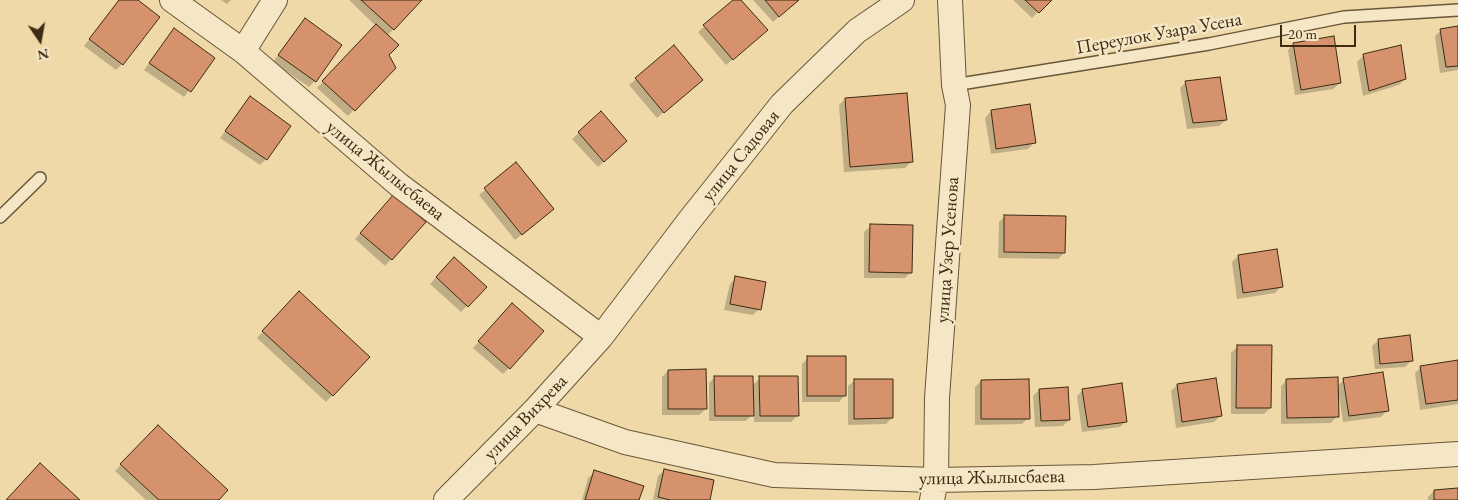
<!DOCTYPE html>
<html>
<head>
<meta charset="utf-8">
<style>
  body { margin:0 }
  #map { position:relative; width:1458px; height:500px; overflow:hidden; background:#efd9a8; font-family:"EB Garamond",serif }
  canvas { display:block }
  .north { position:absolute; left:15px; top:15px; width:50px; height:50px; -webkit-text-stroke:4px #f5e6c6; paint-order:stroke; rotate:168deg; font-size:14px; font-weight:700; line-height:20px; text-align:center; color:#3d2b14 }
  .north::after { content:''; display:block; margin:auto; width:18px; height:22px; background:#3d2b14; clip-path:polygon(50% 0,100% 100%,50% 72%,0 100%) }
  .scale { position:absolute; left:1280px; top:25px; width:76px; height:22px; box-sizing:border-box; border:2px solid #3d2b14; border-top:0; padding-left:6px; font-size:15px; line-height:18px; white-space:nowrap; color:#3d2b14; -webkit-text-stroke:4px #f5e6c6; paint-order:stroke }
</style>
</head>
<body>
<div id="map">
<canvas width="1458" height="500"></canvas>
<div class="north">N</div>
<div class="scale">20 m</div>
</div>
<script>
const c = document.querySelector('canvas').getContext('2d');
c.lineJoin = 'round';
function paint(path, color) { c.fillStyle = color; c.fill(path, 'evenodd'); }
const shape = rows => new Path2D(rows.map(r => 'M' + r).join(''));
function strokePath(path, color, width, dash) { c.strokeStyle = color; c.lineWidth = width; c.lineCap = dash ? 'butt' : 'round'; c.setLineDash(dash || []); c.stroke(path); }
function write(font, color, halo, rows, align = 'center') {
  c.font = font + ' "EB Garamond",serif'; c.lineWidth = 5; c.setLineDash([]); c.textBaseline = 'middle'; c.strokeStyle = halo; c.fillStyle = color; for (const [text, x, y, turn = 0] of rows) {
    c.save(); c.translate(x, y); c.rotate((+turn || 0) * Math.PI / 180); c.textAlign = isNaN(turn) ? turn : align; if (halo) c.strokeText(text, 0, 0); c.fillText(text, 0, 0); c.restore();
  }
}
paint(shape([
  [119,0,136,0,122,64,116,70,84,46],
  [221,0,231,0,227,4],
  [349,0,421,0,387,36,388,55,394,68,348,116,317,88,376,26],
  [735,0,740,0,760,36,726,65,698,32],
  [753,0,798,0,773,22],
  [1013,0,1050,0,1032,18],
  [305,20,315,81,309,87,273,62],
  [1458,28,1458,70,1440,73,1435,36,1441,30],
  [174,30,213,58,184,97,144,70],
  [1294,44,1340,83,1333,89,1295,95,1288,50],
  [673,47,695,86,657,118,629,85],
  [1363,56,1405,79,1399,85,1363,96,1357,62],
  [1186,82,1226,120,1219,126,1187,129,1180,88],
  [250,98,266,159,260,165,220,138],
  [845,99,911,162,905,168,844,172,839,105],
  [991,111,1035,142,1028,149,991,154,985,118],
  [601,113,620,147,598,167,572,139],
  [516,164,546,215,515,240,479,195],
  [388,202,424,222,385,266,355,239],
  [1005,216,1064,253,1058,259,998,258,999,222],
  [871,226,911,272,905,278,864,278,864,232],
  [1238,256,1281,287,1275,293,1237,299,1232,262],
  [448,264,485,287,461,312,430,284],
  [736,278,759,309,753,315,724,310,730,284],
  [299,293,368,357,326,402,257,338],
  [506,311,509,368,503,374,473,348],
  [1379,340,1411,361,1405,367,1375,369,1372,346],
  [1237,347,1270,408,1264,414,1231,414,1231,353],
  [808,358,845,395,839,402,802,402,802,364],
  [1458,362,1458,404,1420,410,1415,373,1421,367],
  [668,371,706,409,699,415,662,415,662,377],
  [715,377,752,386,760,378,797,416,791,422,754,422,754,413,746,421,709,421,709,383],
  [1344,379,1387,411,1381,417,1343,422,1338,389,1337,390,1337,416,1331,423,1281,424,1281,386,1287,380,1337,387],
  [855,380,892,418,886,424,848,425,848,386],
  [981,381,1028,418,1022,424,975,425,975,387],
  [1177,385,1220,416,1214,422,1176,428,1171,391],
  [1039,390,1069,420,1063,426,1035,427,1033,396],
  [1083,390,1126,421,1120,427,1082,432,1077,396],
  [158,426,217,500,146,500,115,471],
  [665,470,708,500,653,500,658,476],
  [595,472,638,500,582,500,588,478],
  [1458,489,1458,500,1428,500,1428,497,1434,491]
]), '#0003');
const building = shape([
  [119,0,138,0,160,17,123,65,89,39,119,0],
  [361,0,422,0,394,30,361,0],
  [733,0,741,0,768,30,733,60,703,25,733,0],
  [765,0,799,0,779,17,765,0],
  [1025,0,1052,0,1039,13,1025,0],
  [305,18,342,45,316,82,278,55,305,18],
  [376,24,399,45,389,55,396,68,355,111,322,81,376,24],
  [1458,26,1458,66,1446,67,1440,29,1458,26],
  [174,28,215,58,191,92,149,63,174,28],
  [1334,36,1341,83,1301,90,1293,43,1334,36],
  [674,45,703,80,664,113,635,78,674,45],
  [1401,45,1406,79,1369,91,1363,54,1401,45],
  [1220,77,1227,120,1193,123,1185,81,1220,77],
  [907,93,913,162,850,167,845,98,907,93],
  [250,96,291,126,267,160,225,131,250,96],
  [1030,104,1036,143,996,149,991,110,1030,104],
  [601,111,627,141,604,162,578,132,601,111],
  [516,162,554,209,522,235,484,188,516,162],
  [394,194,426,222,392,260,360,233,394,194],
  [1004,215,1066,216,1065,253,1004,252,1004,215],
  [870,224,913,225,912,273,869,272,870,224],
  [1277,249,1283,287,1243,293,1238,255,1277,249],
  [454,257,487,287,468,307,436,277,454,257],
  [735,276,766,282,761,310,730,304,735,276],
  [299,291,370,357,333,396,262,331,299,291],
  [512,303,544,331,510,369,478,341,512,303],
  [1410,335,1413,361,1380,364,1378,339,1410,335],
  [1237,345,1272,345,1271,408,1236,408,1237,345],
  [807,356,846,356,846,396,807,396,807,356],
  [1458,360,1458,400,1426,404,1420,366,1458,360],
  [706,369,707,409,668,409,668,370,706,369],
  [1383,372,1389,411,1349,416,1343,378,1383,372],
  [714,376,753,376,754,416,715,416,714,376],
  [759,376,798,376,799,416,760,416,759,376],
  [1338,377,1339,417,1287,418,1286,379,1338,377],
  [1216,378,1222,416,1182,422,1177,384,1216,378],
  [854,379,893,379,893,418,854,419,854,379],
  [1029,379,1030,419,981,419,981,380,1029,379],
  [1122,383,1127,422,1088,427,1082,389,1122,383],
  [1068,387,1070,420,1041,421,1039,389,1068,387],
  [158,425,228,490,219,500,159,500,120,464,158,425],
  [40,463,80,500,6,500,40,463],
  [664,469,714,480,710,500,670,500,658,497,664,469],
  [594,470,644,486,639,500,585,500,594,470],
  [1458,488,1458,500,1434,500,1434,490,1458,488]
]);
paint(building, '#d6926d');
strokePath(building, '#3d2b14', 1);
const service = shape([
  [954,85,1209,44,1344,17,1458,10],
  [0,217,40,178]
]);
const minor = shape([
  [172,0,243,51,399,185,601,337],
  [243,51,275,0],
  [535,410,625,442,774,475,936,480,1094,477,1458,454],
  [446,500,535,410,601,337,689,221,782,104,857,31,902,0],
  [932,500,936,480,937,398,958,105,954,85,950,0]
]);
strokePath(service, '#6a5639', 14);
strokePath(minor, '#6a5639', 26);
strokePath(service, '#f5e6c6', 11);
strokePath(minor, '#f5e6c6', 24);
write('19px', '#3d2b14', '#f5e6c6', [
  ["Переулок Узара Усена",1159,34,-10],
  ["улица Садовая",741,156,-51],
  ["улица Жылысбаева",385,171,39],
  ["улица Узер Усенова",948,250,-86],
  ["улица Вихрева",526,418,-46],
  ["улица Жылысбаева",992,478,-1]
]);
</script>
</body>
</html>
